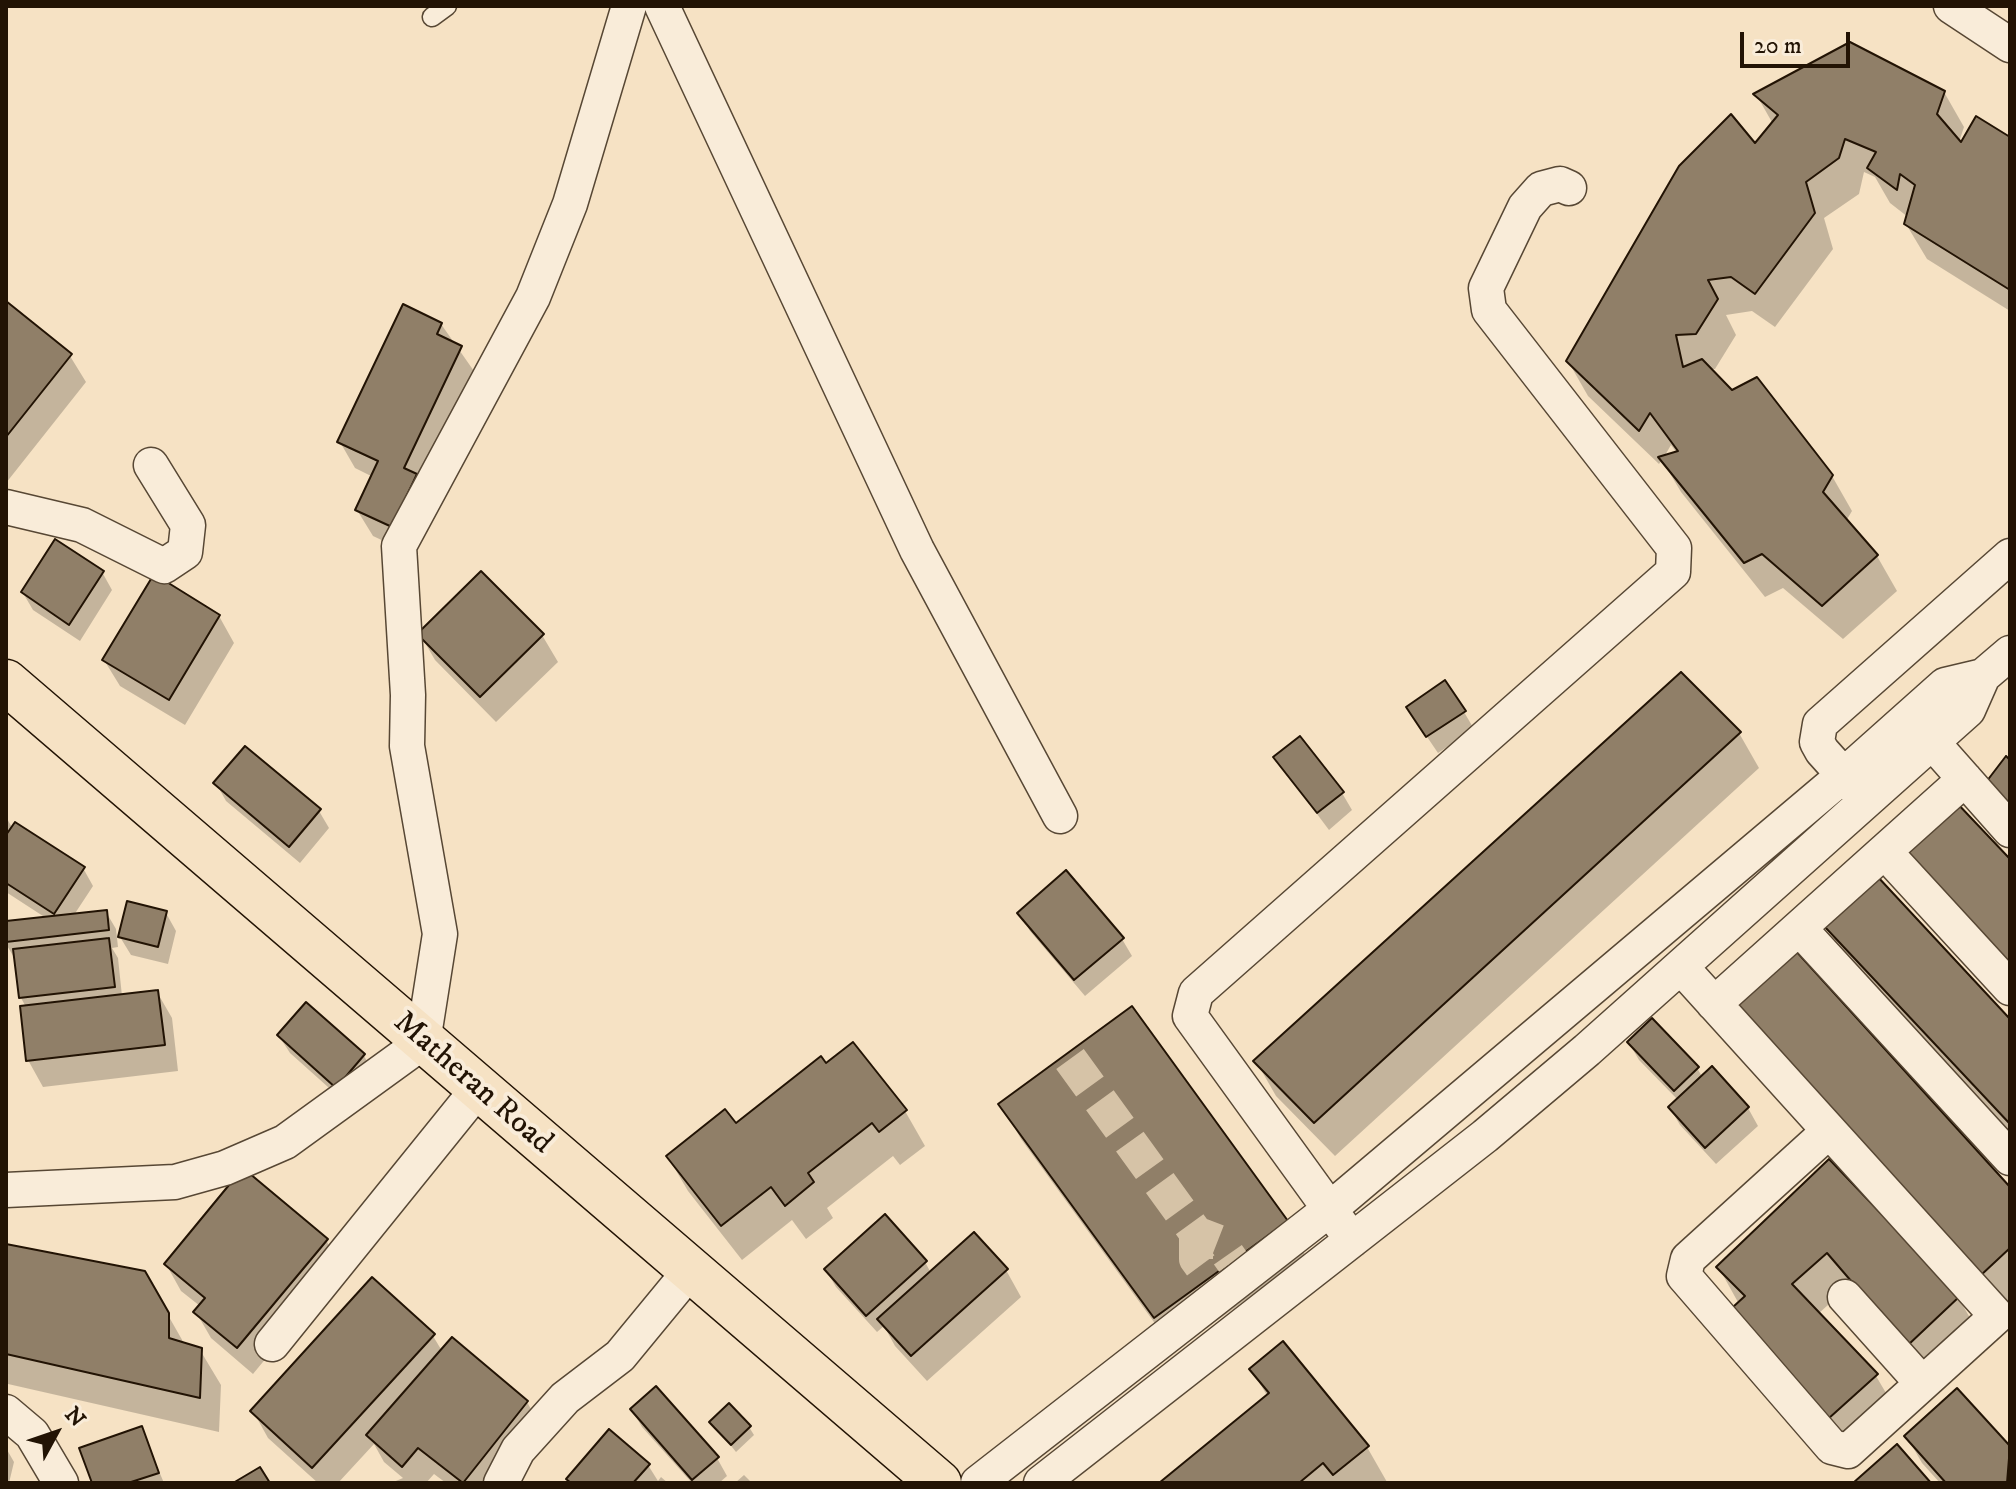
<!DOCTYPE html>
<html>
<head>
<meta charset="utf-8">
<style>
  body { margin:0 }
  #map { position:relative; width:2016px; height:1489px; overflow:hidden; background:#f6e2c4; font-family:"IM FELL DW Pica",serif }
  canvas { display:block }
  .frame { position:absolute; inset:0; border:8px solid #221304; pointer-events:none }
  .north { position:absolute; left:16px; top:1393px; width:80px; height:80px; -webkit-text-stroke:6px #f9ecd9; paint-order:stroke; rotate:50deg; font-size:22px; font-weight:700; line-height:32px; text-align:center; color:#221304 }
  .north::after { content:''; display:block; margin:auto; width:28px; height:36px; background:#221304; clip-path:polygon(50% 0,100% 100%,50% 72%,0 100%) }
  .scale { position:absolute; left:1740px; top:32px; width:110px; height:36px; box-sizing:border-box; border:4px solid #221304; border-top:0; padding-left:10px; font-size:24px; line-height:28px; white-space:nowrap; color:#221304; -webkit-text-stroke:6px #f9ecd9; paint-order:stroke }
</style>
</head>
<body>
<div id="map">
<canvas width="2016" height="1489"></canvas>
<div class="frame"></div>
<div class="north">N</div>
<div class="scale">20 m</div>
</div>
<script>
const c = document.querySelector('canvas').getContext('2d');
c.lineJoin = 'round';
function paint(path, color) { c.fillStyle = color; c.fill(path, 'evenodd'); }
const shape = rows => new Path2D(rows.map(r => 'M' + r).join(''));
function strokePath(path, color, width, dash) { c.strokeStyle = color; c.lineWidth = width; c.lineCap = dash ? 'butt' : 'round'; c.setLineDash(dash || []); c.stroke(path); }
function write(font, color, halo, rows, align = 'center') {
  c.font = font + ' "IM FELL DW Pica",serif'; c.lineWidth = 8; c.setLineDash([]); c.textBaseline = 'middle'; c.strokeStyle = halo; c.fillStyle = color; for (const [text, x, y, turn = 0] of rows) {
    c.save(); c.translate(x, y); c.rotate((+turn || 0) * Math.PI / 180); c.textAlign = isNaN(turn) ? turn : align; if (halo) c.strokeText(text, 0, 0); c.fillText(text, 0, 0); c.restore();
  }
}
paint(shape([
  [1944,92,1964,127,1957,148,2010,140,2010,311,1927,259,1906,224,1908,217,1890,203,1875,177,1864,172,1859,194,1824,218,1833,249,1775,327,1752,311,1726,315,1736,335,1715,369,1709,369,1832,476,1852,511,1846,521,1877,556,1897,591,1843,639,1783,588,1765,597,1681,492,1662,460,1659,464,1588,396,1568,361,1773,124,1756,94],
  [1671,445,1677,453,1664,457],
  [6,303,70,356,86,382,6,483],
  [441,324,476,374,407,552,373,536,357,510,373,477,355,468,340,442],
  [102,572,112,590,80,641,33,610,23,593],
  [219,616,234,643,185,725,120,686,104,660],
  [420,634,542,635,558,662,496,722,435,660],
  [1464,712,1474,729,1438,753,1419,725],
  [1739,733,1759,768,1335,1156,1276,1096,1256,1061],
  [1275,758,1342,793,1352,810,1329,830],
  [216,783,319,811,329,828,300,863,226,801],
  [6,817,13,829,83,868,93,886,74,915,106,912,116,929,118,947,112,948,118,958,122,996,157,992,172,1018,178,1071,43,1087,28,1060,26,1007,21,998,15,959,6,944,6,923,46,918,6,892],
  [166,913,176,931,168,964,131,955,120,937],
  [1020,913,1122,939,1132,956,1085,996,1030,931],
  [1827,926,2010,1022,2010,1135,1847,961],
  [307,1005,364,1056,374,1073,347,1104,290,1053,279,1036],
  [1757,1041,2010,1190,2010,1301,2001,1309],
  [1629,1043,1697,1068,1703,1078,1748,1108,1758,1126,1716,1164,1680,1125,1670,1108,1678,1100,1639,1060],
  [826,1066,905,1111,925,1146,900,1165,893,1156,827,1208,833,1218,806,1239,792,1220,742,1260,688,1191,668,1157,736,1126],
  [1001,1104,1286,1222,1306,1256,1175,1351,1021,1139],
  [1829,1162,1958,1297,1978,1332,1928,1379,1848,1287,1818,1314,1876,1376,1896,1410,1850,1453,1739,1304,1719,1268],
  [326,1240,341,1267,253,1374,211,1338,196,1312,200,1306,181,1291,166,1264],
  [6,1246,144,1273,185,1345,200,1350,221,1385,219,1432,8,1384],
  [925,1262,931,1273,1006,1270,1021,1297,927,1381,895,1346,884,1326,877,1332,836,1287,826,1270],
  [433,1336,442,1351,527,1402,542,1429,499,1483,446,1483,434,1474,426,1483,391,1483,403,1478,384,1462,374,1444,338,1483,318,1483,268,1438,253,1411],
  [1251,1369,1367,1447,1387,1482,1163,1483,1268,1397],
  [1957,1391,2010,1449,2010,1483,1940,1483,1922,1463,1907,1437],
  [632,1410,717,1458,727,1476,719,1483,692,1483,642,1427],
  [712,1422,749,1427,754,1435,736,1452],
  [141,1429,164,1483,94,1483],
  [6,1448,14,1462,9,1483,6,1483],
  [648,1465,658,1481,661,1477,668,1483,571,1483,569,1479],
  [744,1475,752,1483,735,1483]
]), '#0003');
const building = shape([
  [1850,42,1945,91,1937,114,1961,142,1976,116,2010,137,2010,290,1904,224,1915,185,1900,174,1897,190,1867,168,1876,152,1845,139,1839,158,1806,182,1815,213,1755,294,1731,277,1708,280,1718,299,1696,334,1676,335,1683,367,1702,359,1732,390,1757,377,1833,475,1823,492,1878,555,1822,606,1762,554,1744,563,1658,457,1678,451,1650,413,1639,431,1566,361,1679,166,1731,114,1755,143,1778,115,1753,94,1850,42],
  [6,301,72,354,6,437,6,301],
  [403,304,442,323,437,334,462,346,404,468,417,474,392,527,355,510,378,461,337,442,403,304],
  [55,539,104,571,69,625,21,592,55,539],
  [481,571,544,634,480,697,417,634,481,571],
  [154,574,220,615,169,700,102,660,154,574],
  [1681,672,1741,732,1314,1123,1253,1061,1681,672],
  [1445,680,1466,711,1426,737,1406,707,1445,680],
  [1300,736,1344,792,1317,813,1273,757,1300,736],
  [245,746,321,809,289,847,213,783,245,746],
  [2006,756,2010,760,2010,813,1980,790,2006,756],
  [1955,801,2010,859,2010,965,1903,850,1955,801],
  [15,822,85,867,54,914,6,883,6,835,15,822],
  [1066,870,1124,938,1074,980,1017,913,1066,870],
  [1877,876,2010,1019,2010,1124,1824,926,1877,876],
  [127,901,167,911,158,947,118,937,127,901],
  [107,910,109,930,6,942,6,921,107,910],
  [109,938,115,987,19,998,13,949,109,938],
  [1796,951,2010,1187,2010,1248,1980,1276,1735,1006,1796,951],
  [158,990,165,1045,26,1061,20,1006,158,990],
  [306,1002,365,1054,336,1088,277,1035,306,1002],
  [1132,1006,1288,1221,1154,1318,998,1104,1132,1006],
  [1652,1018,1699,1067,1674,1091,1627,1042,1652,1018],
  [853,1042,907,1110,879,1132,872,1123,808,1173,814,1182,785,1206,771,1187,721,1226,666,1156,725,1109,736,1123,821,1056,826,1063,853,1042],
  [1712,1066,1749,1107,1705,1148,1668,1107,1712,1066],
  [1829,1159,1960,1296,1907,1346,1827,1253,1792,1284,1878,1374,1828,1419,1733,1307,1745,1296,1716,1267,1829,1159],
  [243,1168,328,1239,237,1348,193,1312,205,1298,164,1264,243,1168],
  [885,1214,927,1261,866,1316,824,1269,885,1214],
  [974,1232,1008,1269,911,1356,877,1319,974,1232],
  [6,1244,145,1271,169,1313,169,1338,202,1348,200,1398,6,1354,6,1244],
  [372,1277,435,1334,312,1468,250,1411,372,1277],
  [452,1337,528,1401,463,1483,418,1448,402,1467,366,1435,452,1337],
  [1283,1341,1369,1446,1333,1475,1323,1463,1299,1483,1159,1483,1269,1393,1249,1369,1283,1341],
  [656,1386,719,1457,692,1480,630,1409,656,1386],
  [1957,1388,2010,1446,2007,1483,1946,1483,1904,1436,1957,1388],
  [729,1403,751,1426,731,1445,709,1422,729,1403],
  [142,1426,159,1473,128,1483,92,1483,79,1448,142,1426],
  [609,1429,650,1464,633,1483,571,1483,566,1479,609,1429],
  [1897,1444,1931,1483,1853,1483,1897,1444],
  [260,1467,270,1483,233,1483,260,1467]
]);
paint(building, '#907f68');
strokePath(building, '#221304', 2);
strokePath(shape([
  [1070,1059,1196,1233,1219,1242,1233,1262],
  [1196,1233,1196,1259,1210,1278]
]), '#d6c3a7', 34, [34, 17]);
const service = shape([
  [432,17,447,6]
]);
const minor = shape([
  [662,6,917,550,1060,816],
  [1951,6,2010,45],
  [6,507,82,525,164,566,185,552,188,525,151,465],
  [1932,742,2010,830],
  [1858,791,1822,751,1817,742,1820,724,2010,556],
  [1885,852,2010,988],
  [1799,928,2010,1158],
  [1681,967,1997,1316,1848,1451,1832,1447,1684,1276,1688,1259,1829,1131],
  [1714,1004,1965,779],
  [6,1190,175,1182,225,1168,285,1142,423,1042,440,934,407,746,408,695,399,546,533,297,570,204,629,6],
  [1352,1240,1190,1016,1196,993,1673,572,1674,548,1489,310,1486,288,1525,207,1541,189,1560,184,1569,188],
  [1845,1297,1922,1383],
  [272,1344,478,1089],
  [6,1412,32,1434,61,1483],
  [501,1483,518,1450,565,1398,620,1356,690,1271],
  [978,1483,1330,1209,1844,775,1945,685,1983,676],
  [1041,1483,1485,1136,1587,1050,1968,710,1983,676,2010,653]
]);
const primary = shape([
  [6,682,939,1483]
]);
strokePath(service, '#574734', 21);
strokePath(minor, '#574734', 37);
strokePath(primary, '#221304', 47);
strokePath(service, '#f9ecd9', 18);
strokePath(minor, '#f9ecd9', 34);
strokePath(primary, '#f6e2c4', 44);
write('32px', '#221304', '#f9ecd9', [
  ["Matheran Road",472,1084,41]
]);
</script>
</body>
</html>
